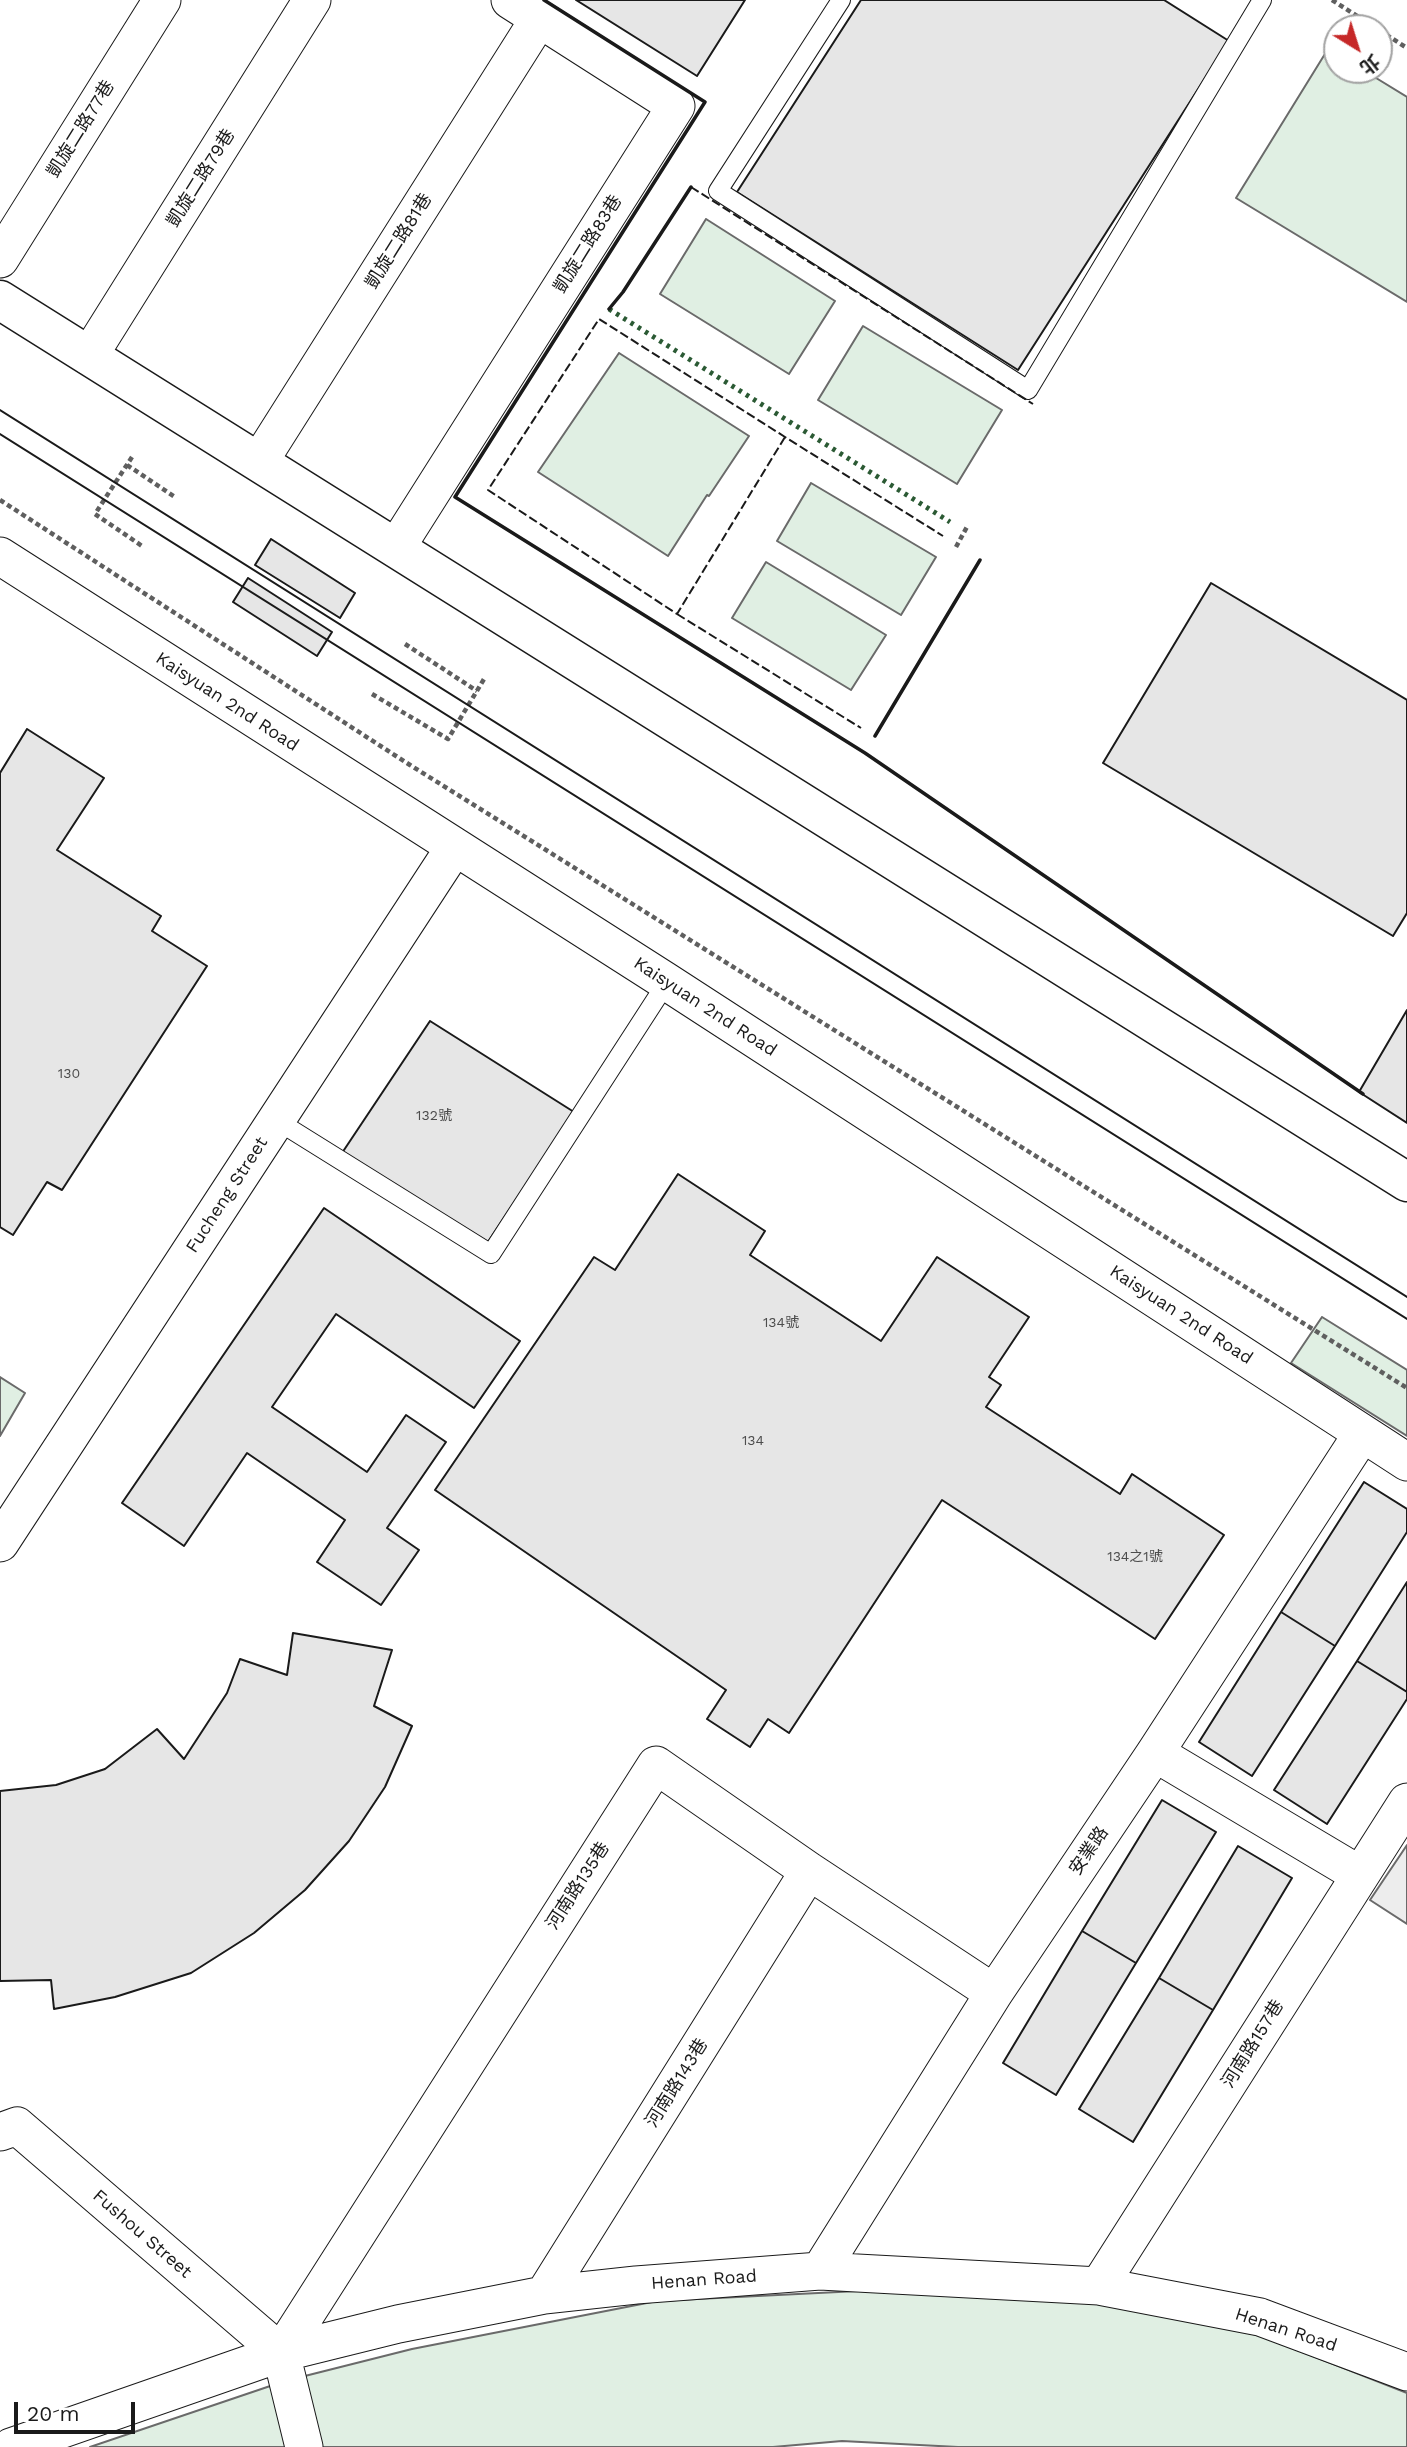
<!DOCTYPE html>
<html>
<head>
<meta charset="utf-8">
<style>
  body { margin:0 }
  #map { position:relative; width:1407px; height:2447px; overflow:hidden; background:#fff; font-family:"Work Sans","Noto Sans TC",sans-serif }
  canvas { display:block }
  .north { position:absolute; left:1323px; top:14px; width:70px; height:70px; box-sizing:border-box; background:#fff; border:2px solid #a3a3a3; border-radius:50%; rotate:142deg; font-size:19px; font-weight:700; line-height:28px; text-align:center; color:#1a1a1a }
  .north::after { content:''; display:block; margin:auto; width:24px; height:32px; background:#c62828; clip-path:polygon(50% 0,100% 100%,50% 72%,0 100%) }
  .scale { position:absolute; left:14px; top:2402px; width:121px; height:32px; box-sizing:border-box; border:4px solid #1a1a1a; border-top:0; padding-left:9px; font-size:21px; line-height:24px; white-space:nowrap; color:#1a1a1a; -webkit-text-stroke:5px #fff; paint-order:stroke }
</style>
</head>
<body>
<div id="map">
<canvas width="1407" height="2447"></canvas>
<div class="north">北</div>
<div class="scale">20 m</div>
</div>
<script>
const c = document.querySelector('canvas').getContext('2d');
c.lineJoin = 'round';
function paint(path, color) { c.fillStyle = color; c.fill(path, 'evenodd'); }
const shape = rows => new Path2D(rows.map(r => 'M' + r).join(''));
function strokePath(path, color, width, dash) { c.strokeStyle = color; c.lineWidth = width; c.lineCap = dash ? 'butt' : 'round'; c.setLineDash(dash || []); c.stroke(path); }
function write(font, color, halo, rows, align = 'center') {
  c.font = font + ' "Work Sans","Noto Sans TC",sans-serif'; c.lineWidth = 5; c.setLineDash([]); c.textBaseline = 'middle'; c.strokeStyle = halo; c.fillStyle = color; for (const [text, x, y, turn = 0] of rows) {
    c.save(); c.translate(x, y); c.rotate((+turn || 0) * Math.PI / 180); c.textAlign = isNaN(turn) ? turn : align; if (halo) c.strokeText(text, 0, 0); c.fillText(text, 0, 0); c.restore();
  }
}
const green = shape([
  [1328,49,1337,54,1337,70,1363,70,1407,97,1407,302,1236,198,1328,49],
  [706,219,835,301,789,374,660,294,706,219],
  [863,326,1002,410,957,484,818,400,863,326],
  [619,353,749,436,709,496,707,495,668,556,538,472,619,353],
  [811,483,936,557,901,615,777,541,811,483],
  [766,562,886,635,851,690,732,618,766,562],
  [1322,1317,1407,1370,1407,1436,1291,1363,1322,1317],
  [0,1377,25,1393,0,1436,0,1377],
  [919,2288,1117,2304,1262,2336,1407,2393,1407,2447,958,2447,842,2441,773,2447,90,2447,285,2381,412,2349,657,2301,919,2288]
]);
paint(green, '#e0efe3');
strokePath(green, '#6a6a6a', 2);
const parking = shape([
  [1407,1845,1407,1924,1370,1900,1407,1845]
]);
paint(parking, '#ededed');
strokePath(parking, '#6a6a6a', 2);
const building = shape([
  [576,0,745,0,697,76,576,0],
  [861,0,1164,0,1229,41,1018,370,737,192,861,0],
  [271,539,355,593,340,618,255,565,271,539],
  [248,578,332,632,317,656,233,602,248,578],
  [1211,583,1407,700,1407,913,1393,936,1103,763,1211,583],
  [27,729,104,778,57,850,161,916,152,931,207,966,62,1190,47,1182,13,1235,0,1227,0,773,27,729],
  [1407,1010,1407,1123,1359,1092,1407,1010],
  [430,1021,574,1112,488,1242,342,1153,430,1021],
  [678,1174,765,1231,750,1255,881,1341,937,1257,1029,1317,989,1377,1001,1385,986,1407,1120,1494,1132,1474,1224,1535,1155,1639,942,1500,789,1733,768,1719,750,1747,707,1719,726,1690,435,1490,594,1257,615,1270,678,1174],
  [324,1208,520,1341,474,1408,336,1314,272,1407,367,1472,406,1415,446,1442,387,1528,419,1550,381,1605,317,1562,345,1520,247,1453,184,1546,122,1503,324,1208],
  [1364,1482,1407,1509,1407,1532,1335,1646,1281,1612,1364,1482],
  [1407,1582,1407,1692,1357,1661,1407,1582],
  [1281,1612,1335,1646,1252,1776,1199,1742,1281,1612],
  [293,1633,392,1650,374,1706,412,1726,385,1787,349,1841,305,1890,254,1933,191,1973,115,1997,54,2009,51,1980,0,1981,0,1791,56,1785,105,1769,157,1729,184,1759,227,1693,240,1659,287,1675,293,1633],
  [1357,1661,1407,1692,1407,1699,1327,1824,1274,1790,1357,1661],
  [1162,1800,1216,1832,1136,1963,1082,1931,1162,1800],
  [1238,1846,1292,1878,1213,2010,1159,1978,1238,1846],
  [1082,1931,1136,1963,1056,2095,1003,2063,1082,1931],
  [1159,1978,1213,2010,1133,2142,1079,2109,1159,1978]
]);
paint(building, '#e6e6e6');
strokePath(building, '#1a1a1a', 2);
const service = shape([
  [841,0,718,191,1028,390,1262,0],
  [276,1120,491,1254,667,982]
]);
const minor = shape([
  [0,259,162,0],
  [89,356,312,0],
  [259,462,539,19],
  [396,548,676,106,510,0],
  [0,556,667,982,1407,1462],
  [0,1543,454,848],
  [1155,1753,1360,1875],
  [0,2132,17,2126,281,2353],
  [820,2271,994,1993,1155,1753,1362,1434],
  [1099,2286,1407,1802],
  [544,2295,809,1871],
  [281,2353,656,1765,809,1871,994,1993],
  [281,2353,304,2447],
  [11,2447,281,2353,398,2324,544,2295,636,2285,820,2271,1099,2286,1260,2317,1407,2372]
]);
const tertiary = shape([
  [0,300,1407,1182]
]);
strokePath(service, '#1a1a1a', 20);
strokePath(minor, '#1a1a1a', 39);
strokePath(tertiary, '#1a1a1a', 41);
strokePath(shape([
  [1332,0,1376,28],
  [1379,30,1407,48],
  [132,457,95,514,142,546],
  [127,465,175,497],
  [0,500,410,765,1407,1388],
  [956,547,968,525],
  [405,644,477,691],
  [372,694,448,739,484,679]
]), '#5f5f5f', 4.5, [5, 3.5]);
strokePath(service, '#fff', 18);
strokePath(minor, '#fff', 37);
strokePath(tertiary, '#fff', 38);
strokePath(shape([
  [0,410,1407,1297],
  [0,434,1407,1319]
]), '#1a1a1a', 2);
strokePath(shape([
  [609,309,950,522]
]), '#2b5a34', 5, [3.5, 5]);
strokePath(shape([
  [691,187,1033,404],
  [785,437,677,614,488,490,599,319,785,437,943,536],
  [677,614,861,728]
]), '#1a1a1a', 2, [9, 3.5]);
strokePath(shape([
  [544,0,705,102,455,497,865,753,1363,1094],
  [609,309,623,292,691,187],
  [875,736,980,560]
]), '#1a1a1a', 3.5);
write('14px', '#4d4d4d', null, [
  ["130",69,1074],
  ["132號",434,1116],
  ["134號",781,1323],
  ["134",753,1441],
  ["134之1號",1135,1557]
]);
write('18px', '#1a1a1a', '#fff', [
  ["凱旋二路77巷",81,129,-58],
  ["凱旋二路79巷",201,178,-58],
  ["凱旋二路81巷",399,241,-58],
  ["凱旋二路83巷",588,244,-58],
  ["Kaisyuan 2nd Road",227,702,33],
  ["Kaisyuan 2nd Road",705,1007,33],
  ["Fucheng Street",227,1195,-57],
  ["Kaisyuan 2nd Road",1181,1315,33],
  ["安業路",1089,1851,-56],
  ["河南路135巷",578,1886,-57],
  ["河南路157巷",1253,2044,-58],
  ["河南路143巷",677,2083,-58],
  ["Fushou Street",142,2234,41],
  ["Henan Road",704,2280,-4],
  ["Henan Road",1286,2330,18]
]);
</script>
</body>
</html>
